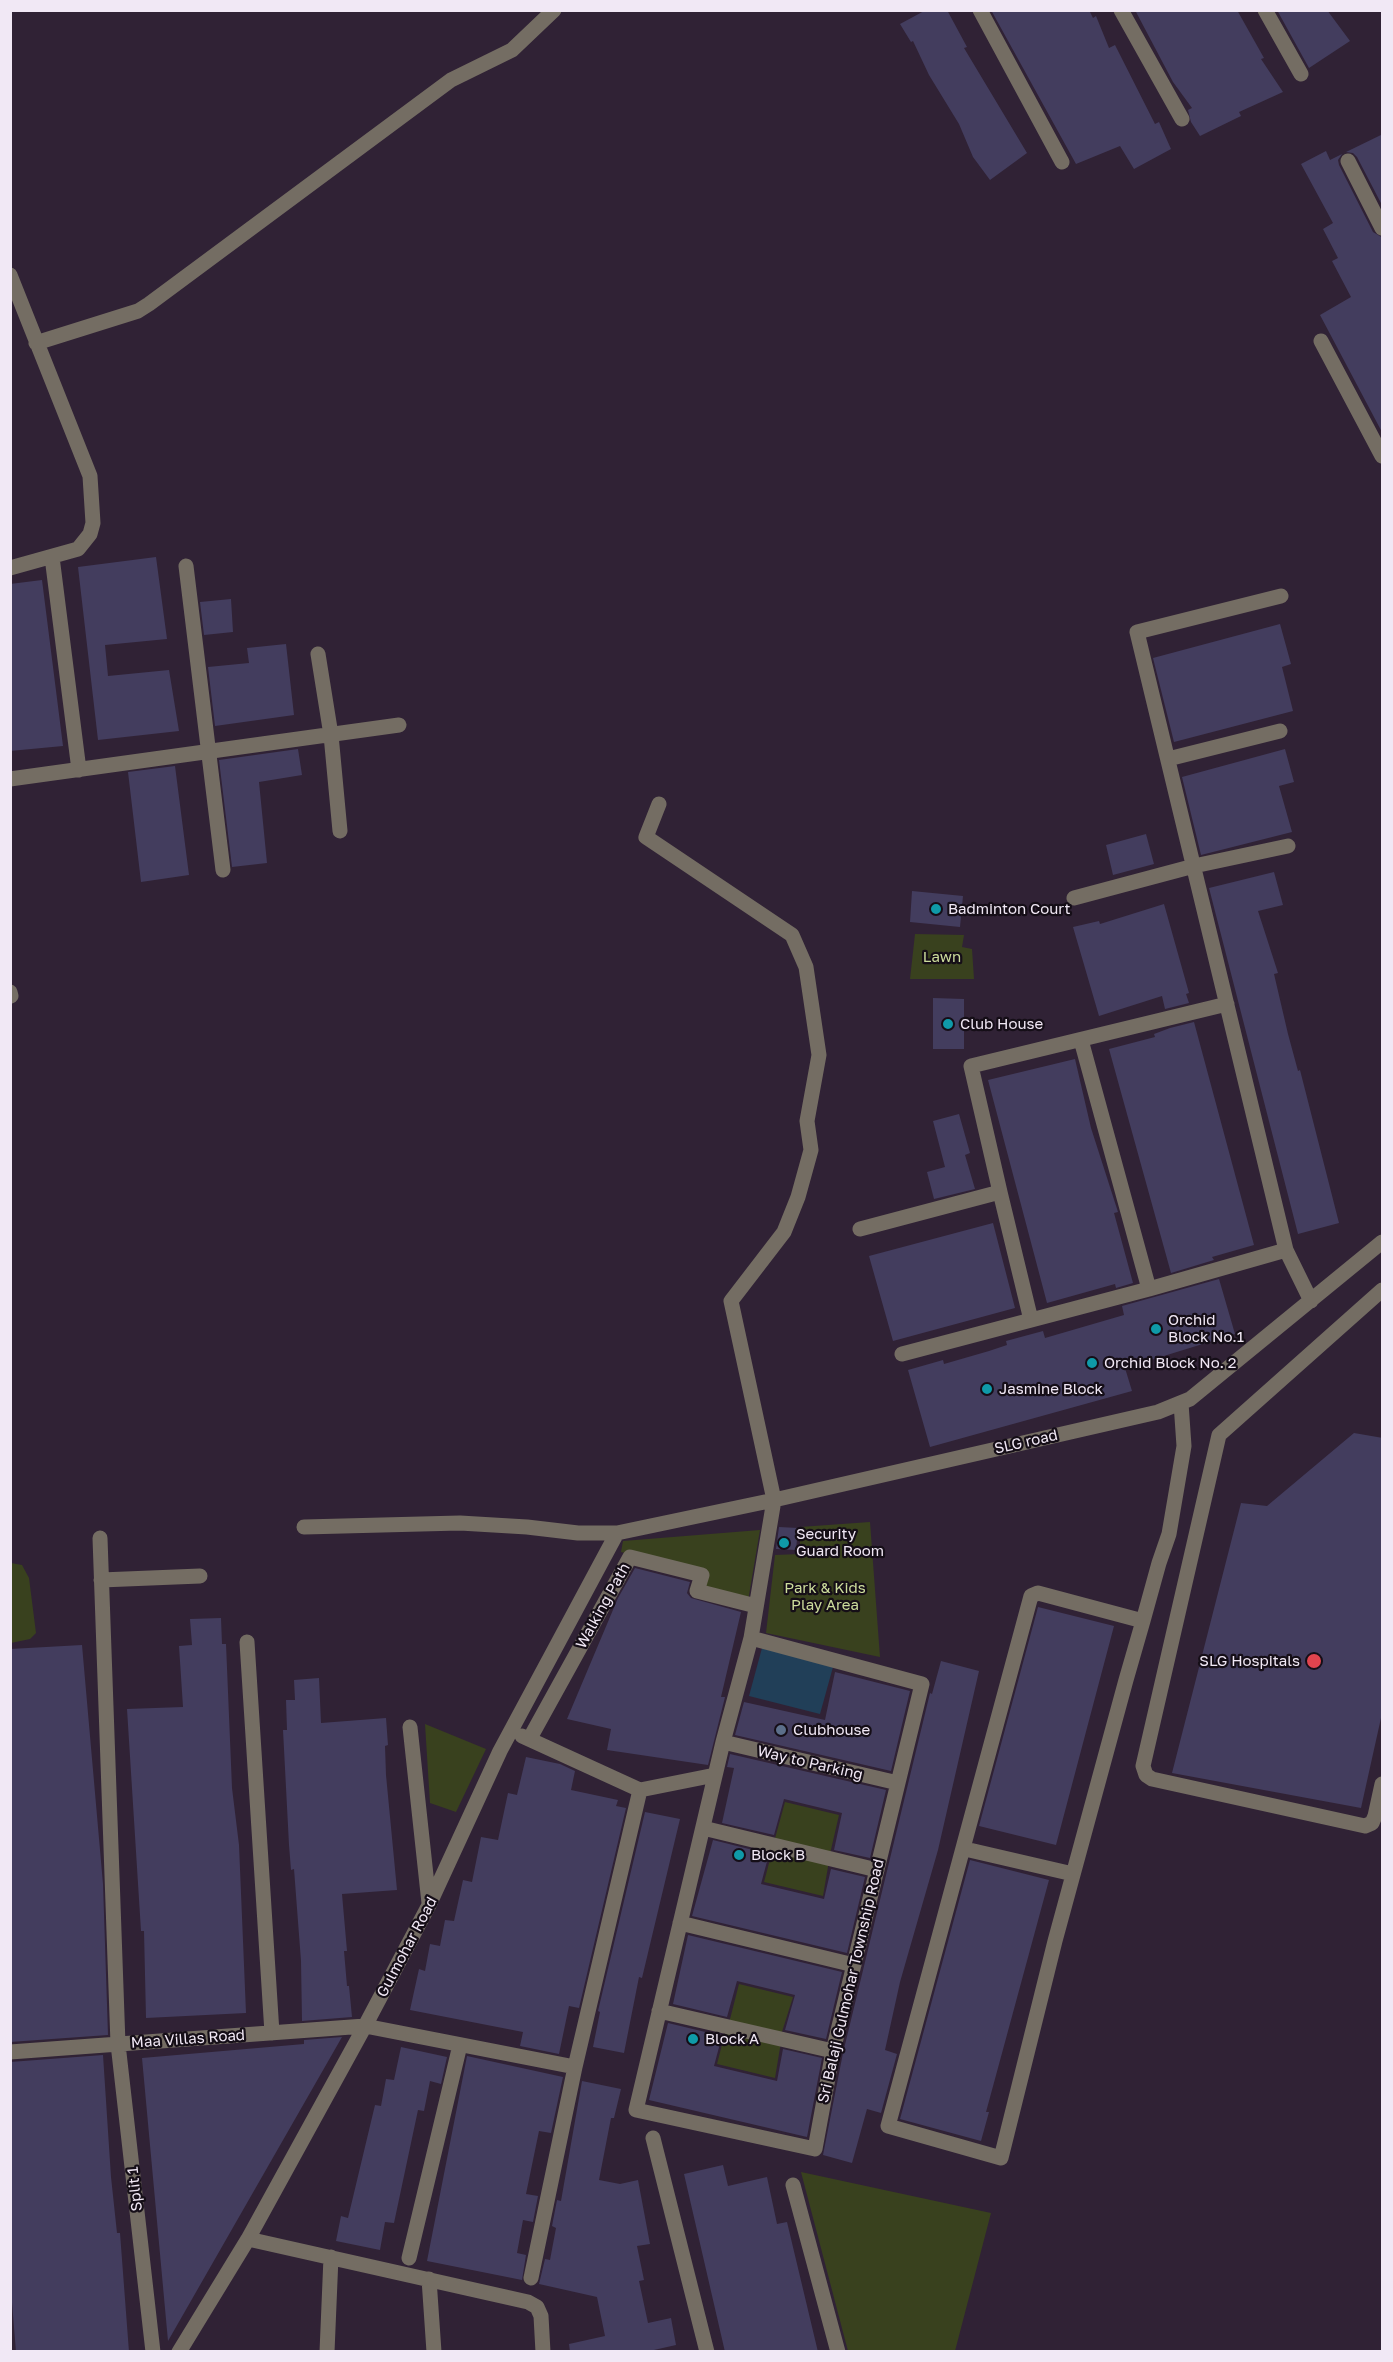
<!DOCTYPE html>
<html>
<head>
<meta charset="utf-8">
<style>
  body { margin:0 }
  #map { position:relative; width:1393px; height:2362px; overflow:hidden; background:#302235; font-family:"Golos Text",sans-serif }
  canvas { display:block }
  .frame { position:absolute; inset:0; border:12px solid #f1e8f5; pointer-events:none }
</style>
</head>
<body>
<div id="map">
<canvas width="1393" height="2362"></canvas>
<div class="frame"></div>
</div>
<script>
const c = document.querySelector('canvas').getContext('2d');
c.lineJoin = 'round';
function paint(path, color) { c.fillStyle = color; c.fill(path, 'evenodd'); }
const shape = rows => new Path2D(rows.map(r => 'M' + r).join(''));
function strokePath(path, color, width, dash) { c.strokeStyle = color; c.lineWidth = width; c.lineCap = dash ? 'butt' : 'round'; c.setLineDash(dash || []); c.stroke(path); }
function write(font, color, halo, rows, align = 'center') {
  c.font = font + ' "Golos Text",sans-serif'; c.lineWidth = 4.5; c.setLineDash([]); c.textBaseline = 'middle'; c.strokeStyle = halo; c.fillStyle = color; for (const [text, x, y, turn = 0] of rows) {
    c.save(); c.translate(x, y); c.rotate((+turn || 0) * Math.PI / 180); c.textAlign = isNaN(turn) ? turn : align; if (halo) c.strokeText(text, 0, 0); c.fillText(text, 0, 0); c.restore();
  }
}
paint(shape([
  [915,934,964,935,962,947,972,949,974,979,910,979],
  [870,1522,880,1657,766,1633,775,1555,800,1554,800,1527],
  [760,1530,748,1601,703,1588,707,1574,621,1552,623,1541],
  [11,1563,22,1565,29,1578,36,1633,30,1639,11,1643],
  [425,1724,486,1749,456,1812,430,1803],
  [785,1802,839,1815,830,1854,774,1842],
  [773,1848,829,1861,823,1896,764,1882],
  [739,1984,793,1997,781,2035,729,2023],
  [726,2029,781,2042,775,2078,717,2064],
  [801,2172,991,2213,955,2351,848,2351]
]), '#39411e');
paint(shape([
  [762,1648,833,1667,820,1714,749,1696]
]), '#213f58');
paint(shape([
  [926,10,947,10,967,47,964,48,1027,153,990,180,973,157,959,124,929,75,913,41,911,42,900,24],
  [991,10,1089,10,1093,18,1096,16,1109,48,1115,45,1155,124,1159,122,1171,149,1134,169,1120,146,1076,164],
  [1135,10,1237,10,1264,58,1261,59,1283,92,1239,112,1241,116,1200,136,1191,122,1188,110,1192,108,1173,82],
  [1277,10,1327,10,1350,41,1309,68],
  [1383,134,1383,207,1357,157,1353,153,1346,152],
  [1326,151,1330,160,1342,154,1338,160,1339,165,1373,232,1383,238,1383,434,1320,315,1351,297,1332,261,1338,258,1323,229,1333,223,1301,164],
  [156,557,167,639,105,645,108,676,169,670,179,731,98,740,78,567],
  [42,580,63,746,10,751,10,584],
  [231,599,233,632,204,635,200,602],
  [1280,624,1291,664,1282,667,1293,711,1174,742,1153,658],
  [286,644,294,715,215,726,208,667,249,663,247,648],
  [298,749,302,775,259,782,267,863,232,867,219,760],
  [1285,749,1294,782,1279,786,1292,832,1201,855,1182,777],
  [175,766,189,875,141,882,128,772],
  [1146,834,1154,864,1113,875,1106,845],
  [1274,872,1283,905,1258,911,1278,973,1274,974,1288,1034,1298,1071,1300,1070,1339,1223,1298,1234,1209,888],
  [912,891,963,896,960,927,910,922],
  [1164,904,1189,993,1186,994,1189,1003,1165,1009,1162,996,1099,1016,1073,927,1099,921,1100,924],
  [933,998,964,999,964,1049,933,1049],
  [1194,1022,1254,1245,1212,1257,1214,1260,1171,1273,1109,1049,1155,1037,1154,1034,1170,1028],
  [1075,1059,1091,1128,1118,1212,1114,1213,1133,1283,1116,1288,1115,1284,1047,1303,988,1080],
  [959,1114,970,1153,965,1155,975,1189,934,1199,927,1172,945,1167,933,1121],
  [993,1223,1015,1308,893,1341,869,1256],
  [1219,1279,1235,1334,1125,1368,1132,1391,930,1447,908,1370,943,1360,944,1364,989,1351,1007,1345,1006,1341,1043,1331,1045,1338,1124,1315,1122,1306],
  [1354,1433,1383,1438,1383,1709,1361,1808,1172,1773,1241,1503,1267,1506],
  [779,1527,798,1528,796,1550,776,1549],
  [635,1568,690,1582,687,1593,691,1598,741,1612,721,1697,725,1697,708,1765,607,1750,611,1729,567,1719,618,1598],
  [1038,1607,1114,1626,1056,1845,979,1826],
  [221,1618,222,1644,226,1644,232,1788,239,1845,246,2013,146,2018,144,1931,141,1931,127,1709,183,1707,179,1646,192,1645,190,1619],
  [82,1645,103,1884,108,2035,10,2042,10,1649],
  [941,1661,979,1671,938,1850,900,1982,885,2050,897,2054,881,2113,867,2109,852,2163,823,2155,843,2053,930,1693,932,1694],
  [835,1672,910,1691,891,1771,735,1735,744,1702,825,1720],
  [319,1678,321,1723,386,1718,388,1745,385,1746,386,1775,397,1890,342,1894,347,1951,344,1951,347,1986,349,1986,352,2017,302,2021,301,1961,294,1869,291,1870,289,1845,283,1730,287,1730,286,1700,295,1700,294,1680],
  [730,1754,886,1790,870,1858,834,1850,842,1813,784,1799,774,1835,722,1823,734,1768,727,1767],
  [526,1757,560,1764,575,1771,571,1790,618,1800,616,1806,626,1808,579,2008,569,2006,559,2054,520,2046,523,2032,410,2010,419,1969,425,1971,430,1944,440,1946,445,1920,454,1921,463,1880,472,1882,481,1837,498,1840,508,1793,517,1795],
  [645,1812,680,1819,642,1978,639,1977,624,2053,593,2047,600,2012,598,2011],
  [713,1840,769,1854,761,1884,824,1899,831,1869,865,1877,847,1953,692,1916],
  [970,1860,1049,1880,986,2112,989,2112,981,2141,900,2119],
  [688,1935,842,1972,826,2039,785,2030,795,1995,737,1981,727,2017,673,2004],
  [668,2023,722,2036,714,2066,777,2081,783,2049,822,2058,807,2137,649,2100],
  [342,2037,168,2341,142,2058,304,2044,304,2040],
  [401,2047,447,2057,441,2084,430,2081,424,2111,418,2110,394,2223,385,2222,380,2250,336,2241,341,2216,348,2218,375,2105,381,2106,386,2079,394,2080],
  [103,2055,111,2177,117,2233,120,2233,129,2352,16,2352,10,2278,10,2062],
  [467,2056,563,2077,551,2133,539,2131,526,2194,538,2196,533,2222,523,2220,517,2253,526,2255,522,2280,427,2261],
  [582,2081,621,2089,614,2118,611,2118,599,2180,620,2184,638,2180,650,2244,637,2246,644,2280,639,2281,648,2323,671,2318,676,2345,645,2352,570,2352,569,2344,605,2336,597,2297,539,2284,545,2259,550,2260,556,2228,552,2226,557,2200,561,2201],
  [723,2165,728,2186,767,2177,777,2224,787,2222,818,2352,725,2352,684,2174]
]), '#433d5e');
strokePath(shape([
  [980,10,1062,162],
  [1121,10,1182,119],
  [1265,10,1301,74],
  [1348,161,1382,228],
  [10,275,90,476,93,523,90,534,78,549,10,568],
  [1321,341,1382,456],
  [36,343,138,311,149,304,451,80,512,50,554,10],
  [52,557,79,770],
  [186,566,223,870],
  [1281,596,1137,632,1286,1250,1311,1301],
  [318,654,331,735,340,831],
  [1168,759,1280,731],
  [10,779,399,725],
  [659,804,646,837,792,935,806,967,819,1055,807,1121,811,1150,798,1197,784,1232,731,1301,774,1500,751,1638,723,1742,636,2110,815,2149,833,2051,922,1684,751,1638],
  [1074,898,1194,866,1288,846],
  [10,992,11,996],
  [1081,1040,1149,1289,1286,1250],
  [1000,1192,971,1066,1227,1004],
  [860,1229,1000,1192,1031,1320],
  [1382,1290,1219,1435,1143,1766,1146,1775,1152,1779,1365,1826,1372,1823,1375,1816,1382,1784],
  [902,1354,1149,1289],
  [304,1527,460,1523,527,1527,578,1533,617,1533,774,1500,1158,1412,1190,1399,1382,1242],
  [100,1538,118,2044,153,2352],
  [101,1580,200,1576],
  [1143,1621,1038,1593,1031,1596,888,2126,1001,2158,1055,1941,1126,1680,1143,1621,1159,1563,1169,1534,1184,1446,1181,1403],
  [247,1642,272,2033],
  [410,1727,429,1903],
  [522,1736,640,1790,715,1775],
  [530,1738,630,1557,702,1575,697,1591,756,1606],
  [723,1742,898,1783],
  [703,1828,877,1870],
  [965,1849,1073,1874],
  [680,1923,854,1965],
  [659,2011,833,2051],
  [10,2052,365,2026,575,2067],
  [653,2138,707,2352],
  [793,2185,838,2352],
  [248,2239,528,2302,537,2307,541,2316,543,2352],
  [409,2258,460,2045],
  [531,2278,575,2067,640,1790],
  [429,2279,434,2352],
  [179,2352,248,2239,365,2026,429,1905,500,1751,617,1533],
  [327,2352,331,2257]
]), '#746d63', 15);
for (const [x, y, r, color] of [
  [936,909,6,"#0f9aa8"],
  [948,1024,6,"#0f9aa8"],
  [1156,1329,6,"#0f9aa8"],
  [1092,1363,6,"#0f9aa8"],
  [987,1389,6,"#0f9aa8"],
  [784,1543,6,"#0f9aa8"],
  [1314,1661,8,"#e0444e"],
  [781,1730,6,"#5c6f8a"],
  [739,1855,6,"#0f9aa8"],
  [693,2039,6,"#0f9aa8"]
]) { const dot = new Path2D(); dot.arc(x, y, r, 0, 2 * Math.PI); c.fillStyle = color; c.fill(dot); strokePath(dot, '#150e17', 2); }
write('15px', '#f1e8f5', '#150e17', [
  ["Badminton Court",948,909],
  ["Club House",960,1024],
  ["Orchid",1168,1320],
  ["Block No.1",1168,1337],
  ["Orchid Block No. 2",1104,1363],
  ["Jasmine Block",999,1389],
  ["Security",796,1534],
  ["Guard Room",796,1551],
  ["SLG Hospitals",1300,1661,"right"],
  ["Clubhouse",793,1730],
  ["Block B",751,1855],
  ["Block A",705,2039]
], 'left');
write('15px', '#ccdc9c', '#150e17', [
  ["Lawn",942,957],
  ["Park & Kids",825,1588],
  ["Play Area",825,1605]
]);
write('15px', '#f1e8f5', '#150e17', [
  ["SLG road",1026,1442,-13],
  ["Walking Path",603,1606,-61],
  ["Way to Parking",810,1763,13],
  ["Gulmohar Road",407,1947,-62],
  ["Sri Balaji Gulmohar Township Road",851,1981,-77],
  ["Maa Villas Road",188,2039,-4],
  ["Split 1",135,2189,-96]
]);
</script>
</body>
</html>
